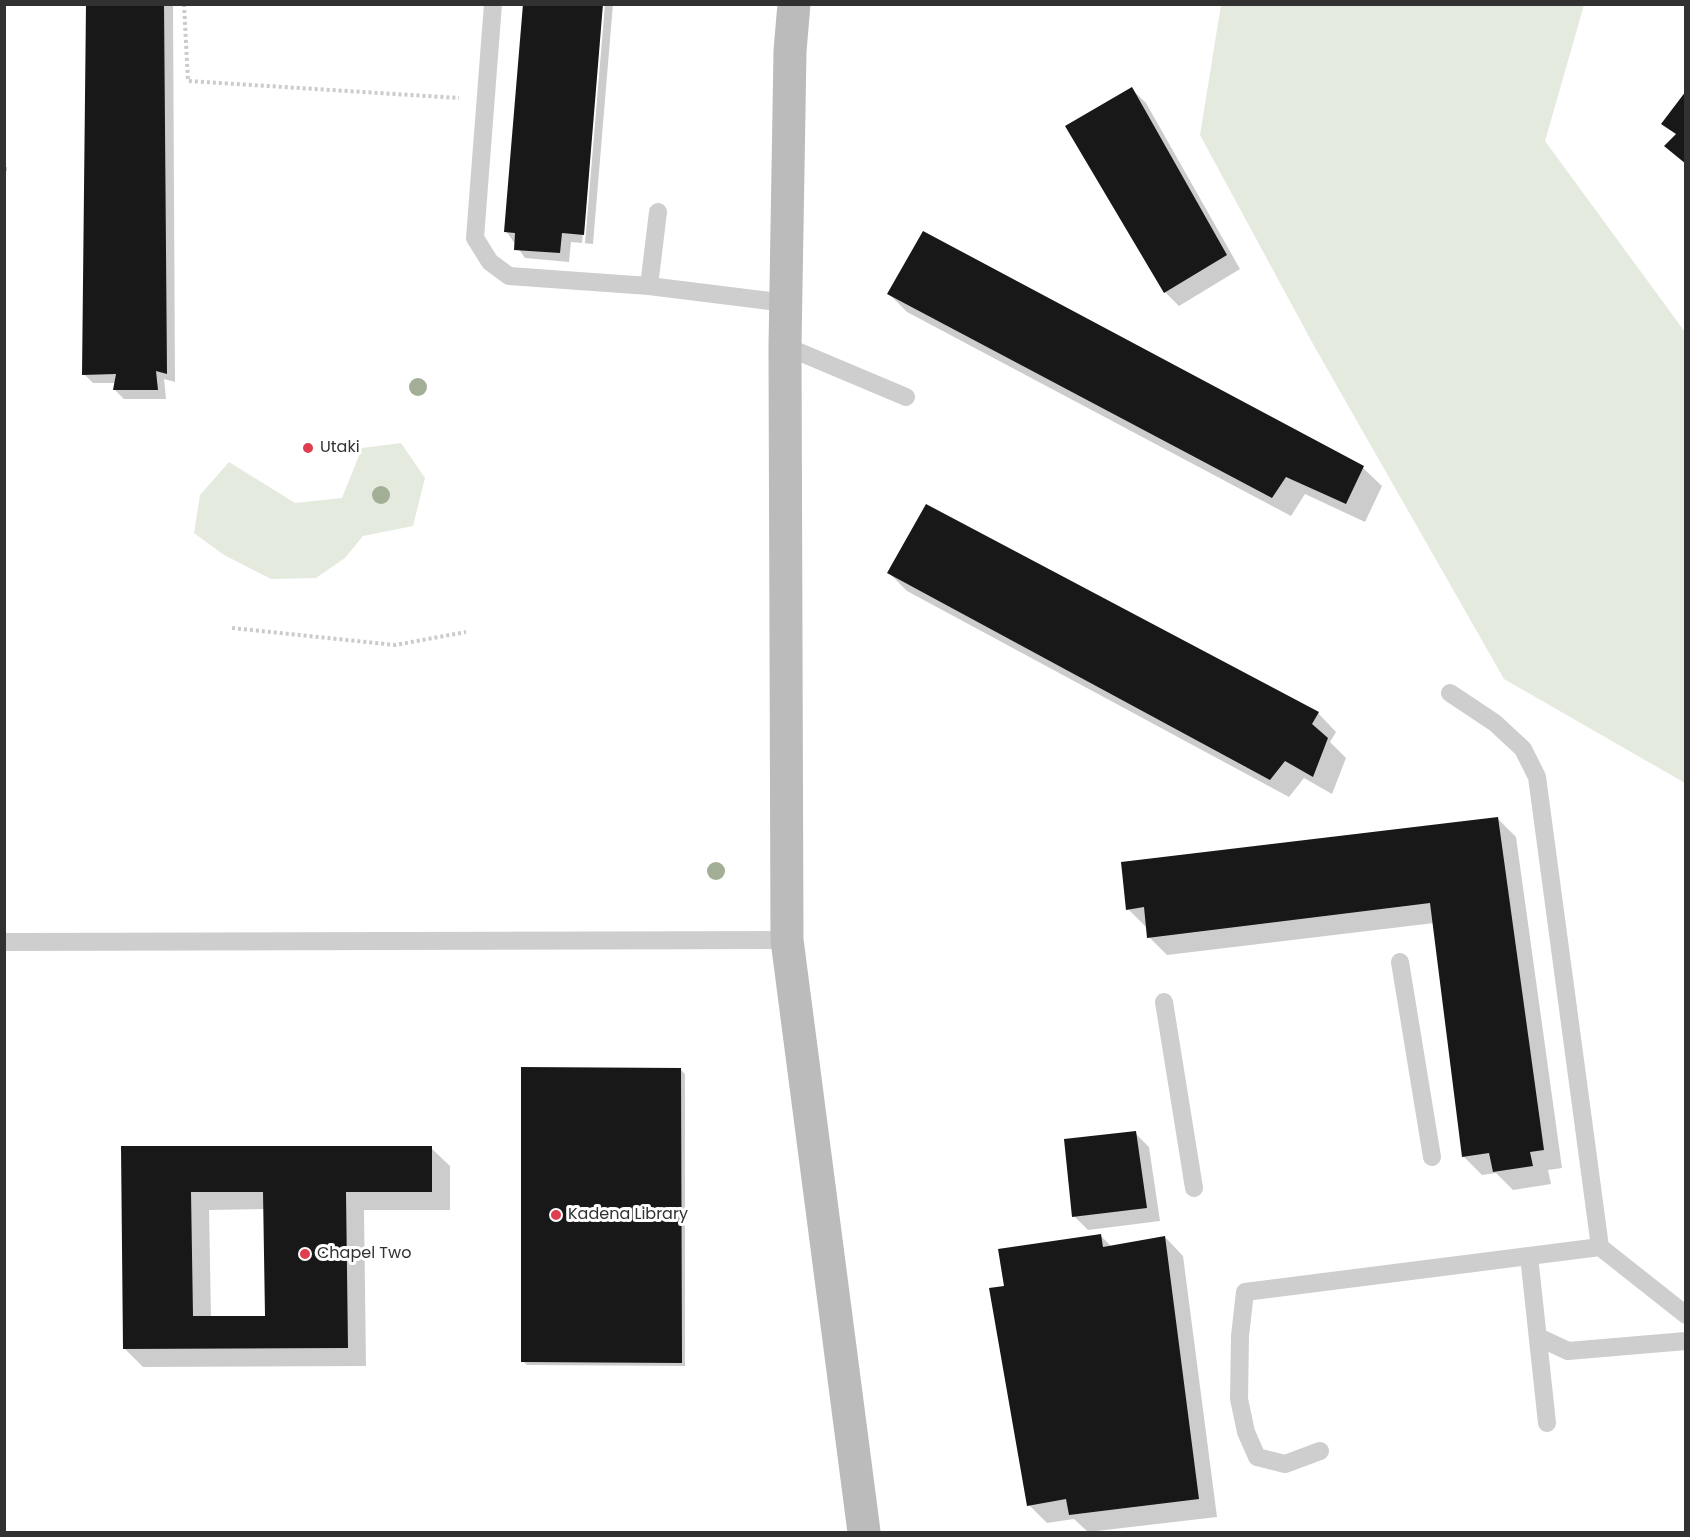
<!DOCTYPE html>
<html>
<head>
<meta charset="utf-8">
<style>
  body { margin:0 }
  #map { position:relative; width:1690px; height:1537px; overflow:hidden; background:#fff; font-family:Poppins,sans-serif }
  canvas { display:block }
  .frame { position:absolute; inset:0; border:6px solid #313131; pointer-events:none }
</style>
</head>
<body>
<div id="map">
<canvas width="1690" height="1537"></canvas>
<div class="frame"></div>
</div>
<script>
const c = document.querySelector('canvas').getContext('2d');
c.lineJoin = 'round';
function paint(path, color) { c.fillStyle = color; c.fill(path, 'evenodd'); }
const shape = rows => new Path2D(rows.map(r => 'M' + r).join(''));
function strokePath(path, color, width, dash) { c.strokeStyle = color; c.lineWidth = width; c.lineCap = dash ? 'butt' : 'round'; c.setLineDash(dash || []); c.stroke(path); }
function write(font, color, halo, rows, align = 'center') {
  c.font = font + ' Poppins,sans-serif'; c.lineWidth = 6; c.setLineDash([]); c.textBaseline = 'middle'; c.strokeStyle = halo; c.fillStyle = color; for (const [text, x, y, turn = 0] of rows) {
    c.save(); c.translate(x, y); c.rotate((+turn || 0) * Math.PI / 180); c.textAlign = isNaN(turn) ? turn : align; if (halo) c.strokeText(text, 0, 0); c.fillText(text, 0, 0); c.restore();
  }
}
paint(shape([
  [1221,5,1584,5,1545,141,1685,332,1685,783,1504,679,1313,344,1200,135],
  [401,443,425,478,413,526,363,536,345,558,316,578,271,579,224,555,194,533,200,495,229,462,295,503,342,498,362,448]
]), '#e5eade');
paint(shape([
  [87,4,173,4,175,382,164,379,166,399,124,399,115,390,116,383,93,383,84,374],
  [602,4,582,243,585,243,605,4,613,4,593,244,571,242,569,262,525,258,506,231],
  [1132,89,1146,103,1240,269,1179,306,1165,292],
  [923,233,1363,468,1382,486,1365,522,1305,494,1291,516,907,312,889,294],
  [889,573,1318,713,1336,732,1330,742,1346,758,1332,794,1304,778,1289,797,907,591],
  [1498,819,1516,837,1562,1168,1548,1170,1551,1184,1513,1190,1496,1173,1482,1175,1463,1156,1434,923,1167,955,1149,937,1146,927,1128,909],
  [681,1070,685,1074,685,1366,527,1365,523,1361],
  [1135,1133,1149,1147,1160,1221,1088,1230,1074,1216],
  [123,1147,431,1148,450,1166,450,1210,364,1210,366,1366,143,1367,124,1348],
  [265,1209,266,1317,211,1317,209,1210],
  [1101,1236,1112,1247,1165,1237,1183,1256,1217,1517,1088,1532,1074,1519,1047,1523,1029,1505,1006,1287]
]), '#0003');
paint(shape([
  [86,4,164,4,167,374,156,371,158,390,113,390,116,374,82,375],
  [523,4,603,4,584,235,562,233,560,253,514,250,515,233,504,232],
  [1132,87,1227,255,1164,293,1065,126],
  [1686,91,1686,164,1664,146,1676,134,1661,124],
  [923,231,1364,466,1346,504,1286,477,1272,498,887,294],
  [926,504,1319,712,1312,724,1328,738,1313,777,1285,761,1270,780,887,573],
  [1498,817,1544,1150,1530,1152,1533,1166,1493,1172,1489,1153,1462,1157,1430,903,1147,938,1144,907,1126,910,1121,862],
  [521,1067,681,1068,682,1363,521,1362],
  [1136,1131,1147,1208,1072,1217,1064,1139],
  [121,1146,432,1146,432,1192,346,1192,348,1348,123,1349],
  [191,1192,263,1192,265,1316,193,1316],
  [1101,1234,1103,1247,1165,1236,1199,1499,1069,1515,1066,1499,1027,1506,989,1288,1004,1286,998,1249]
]), '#181818');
strokePath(shape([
  [184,4,188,81,459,98],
  [4,169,9,169],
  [232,628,395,645,466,632]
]), '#cbcbcb', 4, [3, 3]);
strokePath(shape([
  [493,4,475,238,490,262,509,276,649,286,786,303],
  [649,286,658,212],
  [785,346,906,397],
  [1450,693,1495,723,1523,749,1537,777,1600,1247,1686,1315],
  [4,942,787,940],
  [1400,962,1432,1157],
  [1164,1002,1194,1188],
  [1529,1256,1547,1423],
  [1538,1337,1568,1351,1686,1341],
  [1320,1451,1285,1464,1257,1457,1246,1432,1239,1399,1240,1336,1245,1292,1600,1247]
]), '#cecece', 18);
strokePath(shape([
  [794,4,790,51,785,346,787,940,864,1532]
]), '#bbb', 33);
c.fillStyle = '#a2ae96';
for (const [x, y] of [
  [418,387],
  [381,495],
  [716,871]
]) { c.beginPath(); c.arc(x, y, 9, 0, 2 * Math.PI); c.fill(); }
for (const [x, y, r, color] of [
  [308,448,6,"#de3e50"],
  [556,1215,6,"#de3e50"],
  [305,1254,6,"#de3e50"]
]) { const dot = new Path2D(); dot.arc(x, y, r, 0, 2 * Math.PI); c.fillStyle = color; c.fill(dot); strokePath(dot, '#fff', 2); }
write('16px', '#313131', '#fff', [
  ["Utaki",320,448],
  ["Kadena Library",568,1215],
  ["Chapel Two",317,1254]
], 'left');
</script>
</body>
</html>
